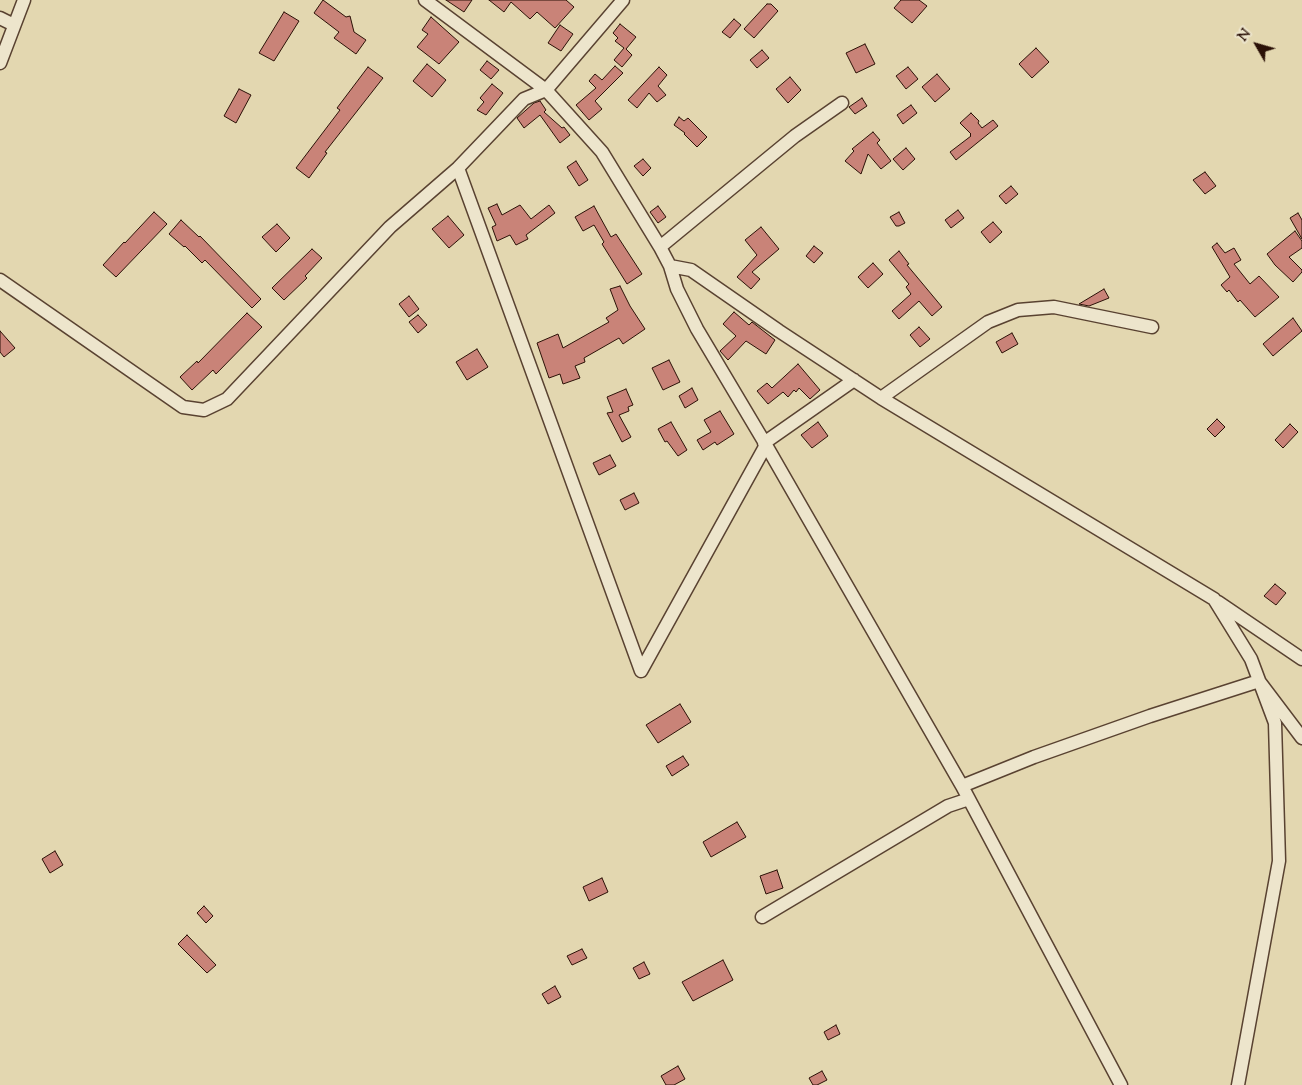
<!DOCTYPE html>
<html>
<head>
<meta charset="utf-8">
<style>
  body { margin:0 }
  #map { position:relative; width:1302px; height:1085px; overflow:hidden; background:#e3d7b0; font-family:"Sorts Mill Goudy",serif }
  canvas { display:block }
  .north { position:absolute; left:1232px; top:20px; width:50px; height:50px; -webkit-text-stroke:4px #ede5cc; paint-order:stroke; rotate:308deg; font-size:14px; font-weight:700; line-height:20px; text-align:center; color:#2b1107 }
  .north::after { content:''; display:block; margin:auto; width:18px; height:22px; background:#2b1107; clip-path:polygon(50% 0,100% 100%,50% 72%,0 100%) }
</style>
</head>
<body>
<div id="map">
<canvas width="1302" height="1085"></canvas>
<div class="north">N</div>
</div>
<script>
const c = document.querySelector('canvas').getContext('2d');
c.lineJoin = 'round';
function paint(path, color) { c.fillStyle = color; c.fill(path, 'evenodd'); }
const shape = rows => new Path2D(rows.map(r => 'M' + r).join(''));
function strokePath(path, color, width, dash) { c.strokeStyle = color; c.lineWidth = width; c.lineCap = dash ? 'butt' : 'round'; c.setLineDash(dash || []); c.stroke(path); }
const building = shape([
  [323,0,346,17,350,16,354,32,366,40,356,54,334,38,339,32,314,13,323,0],
  [446,0,472,0,464,12,446,0],
  [489,0,566,0,574,7,555,28,537,12,530,19,511,2,504,12,489,0],
  [901,0,919,0,927,6,912,23,894,8,901,0],
  [767,4,771,4,778,11,754,38,744,29,767,4],
  [284,12,299,21,274,61,259,53,284,12],
  [431,17,459,42,439,64,417,47,428,34,422,30,431,17],
  [734,19,741,25,730,38,722,32,734,19],
  [620,24,636,37,626,49,632,55,622,67,614,60,624,48,615,41,618,38,613,33,620,24],
  [560,25,573,34,561,51,548,43,560,25],
  [865,44,875,64,856,73,846,53,865,44],
  [1036,48,1049,62,1032,78,1019,64,1036,48],
  [762,50,769,58,757,68,750,60,762,50],
  [487,61,499,70,491,79,480,70,487,61],
  [427,64,446,80,432,97,413,81,427,64],
  [615,66,623,73,595,101,602,109,589,120,576,105,596,88,589,81,595,74,602,80,615,66],
  [368,67,383,78,325,152,327,153,309,178,296,168,340,110,337,108,368,67],
  [659,67,667,75,658,86,666,95,657,102,649,93,637,108,628,100,659,67],
  [908,67,918,79,906,89,896,76,908,67],
  [937,74,950,89,935,102,922,87,937,74],
  [790,77,801,90,788,103,776,89,790,77],
  [492,84,503,93,486,115,477,110,484,102,480,98,492,84],
  [239,89,251,95,236,123,224,116,239,89],
  [862,98,867,106,855,114,849,107,862,98],
  [540,101,546,110,544,112,562,128,564,127,570,135,560,143,540,115,524,128,517,118,534,103,540,101],
  [911,105,917,113,903,124,897,115,911,105],
  [971,113,979,121,978,123,982,128,993,120,998,126,956,160,950,152,971,136,970,135,971,134,960,123,971,113],
  [679,117,684,121,688,118,707,137,697,147,684,134,685,133,674,125,679,117],
  [873,132,880,140,877,143,891,161,881,169,868,154,861,174,845,161,854,151,852,149,873,132],
  [906,148,915,159,903,170,893,159,906,148],
  [643,159,651,168,643,176,634,166,643,159],
  [576,161,588,180,579,186,567,167,576,161],
  [1205,172,1216,186,1205,194,1193,180,1205,172],
  [1011,186,1018,194,1006,204,999,196,1011,186],
  [497,204,502,215,520,205,531,219,549,205,555,213,526,235,528,239,516,245,510,235,497,241,492,227,496,225,488,208,497,204],
  [594,206,611,237,616,234,642,274,627,284,602,244,604,242,594,225,583,231,575,217,594,206],
  [658,206,666,217,658,223,650,212,658,206],
  [958,210,964,218,951,228,945,220,958,210],
  [154,212,167,224,116,277,103,265,124,242,125,243,154,212],
  [899,212,905,223,899,226,896,226,890,217,899,212],
  [1298,213,1302,220,1302,239,1290,218,1298,213],
  [448,216,464,235,449,248,432,229,448,216],
  [181,220,199,237,200,236,261,299,252,308,205,260,202,263,185,246,184,247,169,234,181,220],
  [993,222,1002,232,990,243,981,232,993,222],
  [277,224,290,238,276,252,262,237,277,224],
  [761,227,779,249,752,272,760,279,751,289,737,277,757,255,745,240,761,227],
  [1295,231,1302,241,1302,248,1289,257,1302,270,1302,272,1293,282,1275,265,1267,254,1295,231],
  [1217,243,1225,253,1234,248,1241,260,1234,264,1250,284,1259,276,1279,297,1255,317,1240,300,1238,302,1229,290,1227,292,1221,285,1230,277,1212,247,1217,243],
  [814,246,823,253,814,263,806,256,814,246],
  [312,249,322,258,305,276,307,278,284,300,272,288,312,249],
  [899,251,909,264,907,265,942,307,932,316,919,301,899,319,892,311,911,294,906,287,909,284,889,260,899,251],
  [873,263,883,274,868,288,858,277,873,263],
  [620,286,630,306,645,329,623,344,619,338,584,358,585,362,575,366,580,378,563,384,560,374,549,378,537,343,558,334,563,348,609,322,606,318,618,310,610,289,620,286],
  [1104,289,1109,298,1089,306,1079,304,1104,289],
  [409,296,419,309,409,317,399,304,409,296],
  [734,312,749,325,752,322,775,340,766,354,746,341,728,360,720,351,736,336,723,324,734,312],
  [247,313,262,327,216,374,213,370,192,390,180,377,197,361,198,363,247,313],
  [418,315,427,325,418,333,409,322,418,315],
  [1293,318,1302,331,1273,356,1263,344,1293,318],
  [919,327,930,339,920,347,910,335,919,327],
  [0,331,15,348,4,357,0,352,0,331],
  [1012,333,1018,344,1002,353,996,342,1012,333],
  [477,349,488,367,467,380,456,362,477,349],
  [669,360,680,382,663,390,652,368,669,360],
  [798,364,820,390,810,399,799,388,796,392,794,390,788,397,783,392,768,404,757,391,767,383,772,388,798,364],
  [692,388,698,400,685,408,679,396,692,388],
  [626,389,633,405,628,407,629,411,619,415,631,437,622,442,607,413,613,412,607,397,626,389],
  [720,411,734,434,717,445,715,442,703,450,697,440,711,432,704,420,720,411],
  [1217,419,1225,427,1215,437,1207,429,1217,419],
  [671,422,687,450,678,456,667,441,665,442,658,429,671,422],
  [818,422,828,436,812,448,801,435,818,422],
  [1290,424,1298,432,1283,448,1275,440,1290,424],
  [610,455,616,466,599,475,593,463,610,455],
  [634,493,639,503,625,510,620,500,634,493],
  [1275,584,1286,593,1276,605,1264,596,1275,584],
  [680,704,691,722,658,743,646,725,680,704],
  [683,756,689,765,672,776,666,766,683,756],
  [737,822,746,837,711,857,703,842,737,822],
  [55,851,63,865,50,873,42,859,55,851],
  [777,870,783,888,766,894,760,876,777,870],
  [602,878,608,892,589,901,583,887,602,878],
  [204,906,213,916,206,923,197,913,204,906],
  [187,935,216,965,207,973,178,944,187,935],
  [582,949,587,958,572,965,567,956,582,949],
  [723,960,733,980,693,1001,682,982,723,960],
  [644,962,650,974,639,979,633,968,644,962],
  [555,986,561,997,548,1004,542,994,555,986],
  [836,1025,840,1034,828,1040,824,1032,836,1025],
  [678,1066,685,1079,674,1085,666,1085,661,1076,678,1066],
  [822,1071,827,1080,817,1085,813,1085,809,1078,822,1071]
]);
paint(building, '#c98378');
strokePath(building, '#2b1107', 1);
const minor = shape([
  [425,0,546,90,602,152,660,247,670,266,677,289,697,329,766,445,962,786,1121,1085],
  [0,18,14,25],
  [0,63,24,0],
  [458,168,641,671,766,445],
  [660,247,795,136,842,103],
  [670,266,691,270,779,331,881,398,1214,599,1251,659,1275,723,1279,861,1238,1085],
  [0,280,183,407,204,410,227,399,390,227,458,168,524,99,546,90,623,0],
  [881,398,988,322,1018,310,1054,307,1152,327],
  [764,443,854,380],
  [1218,602,1302,659],
  [962,786,1034,757,1150,716,1259,681,1302,738],
  [762,917,948,806,969,799]
]);
strokePath(minor, '#594231', 15);
strokePath(minor, '#ede5cc', 12);
</script>
</body>
</html>
